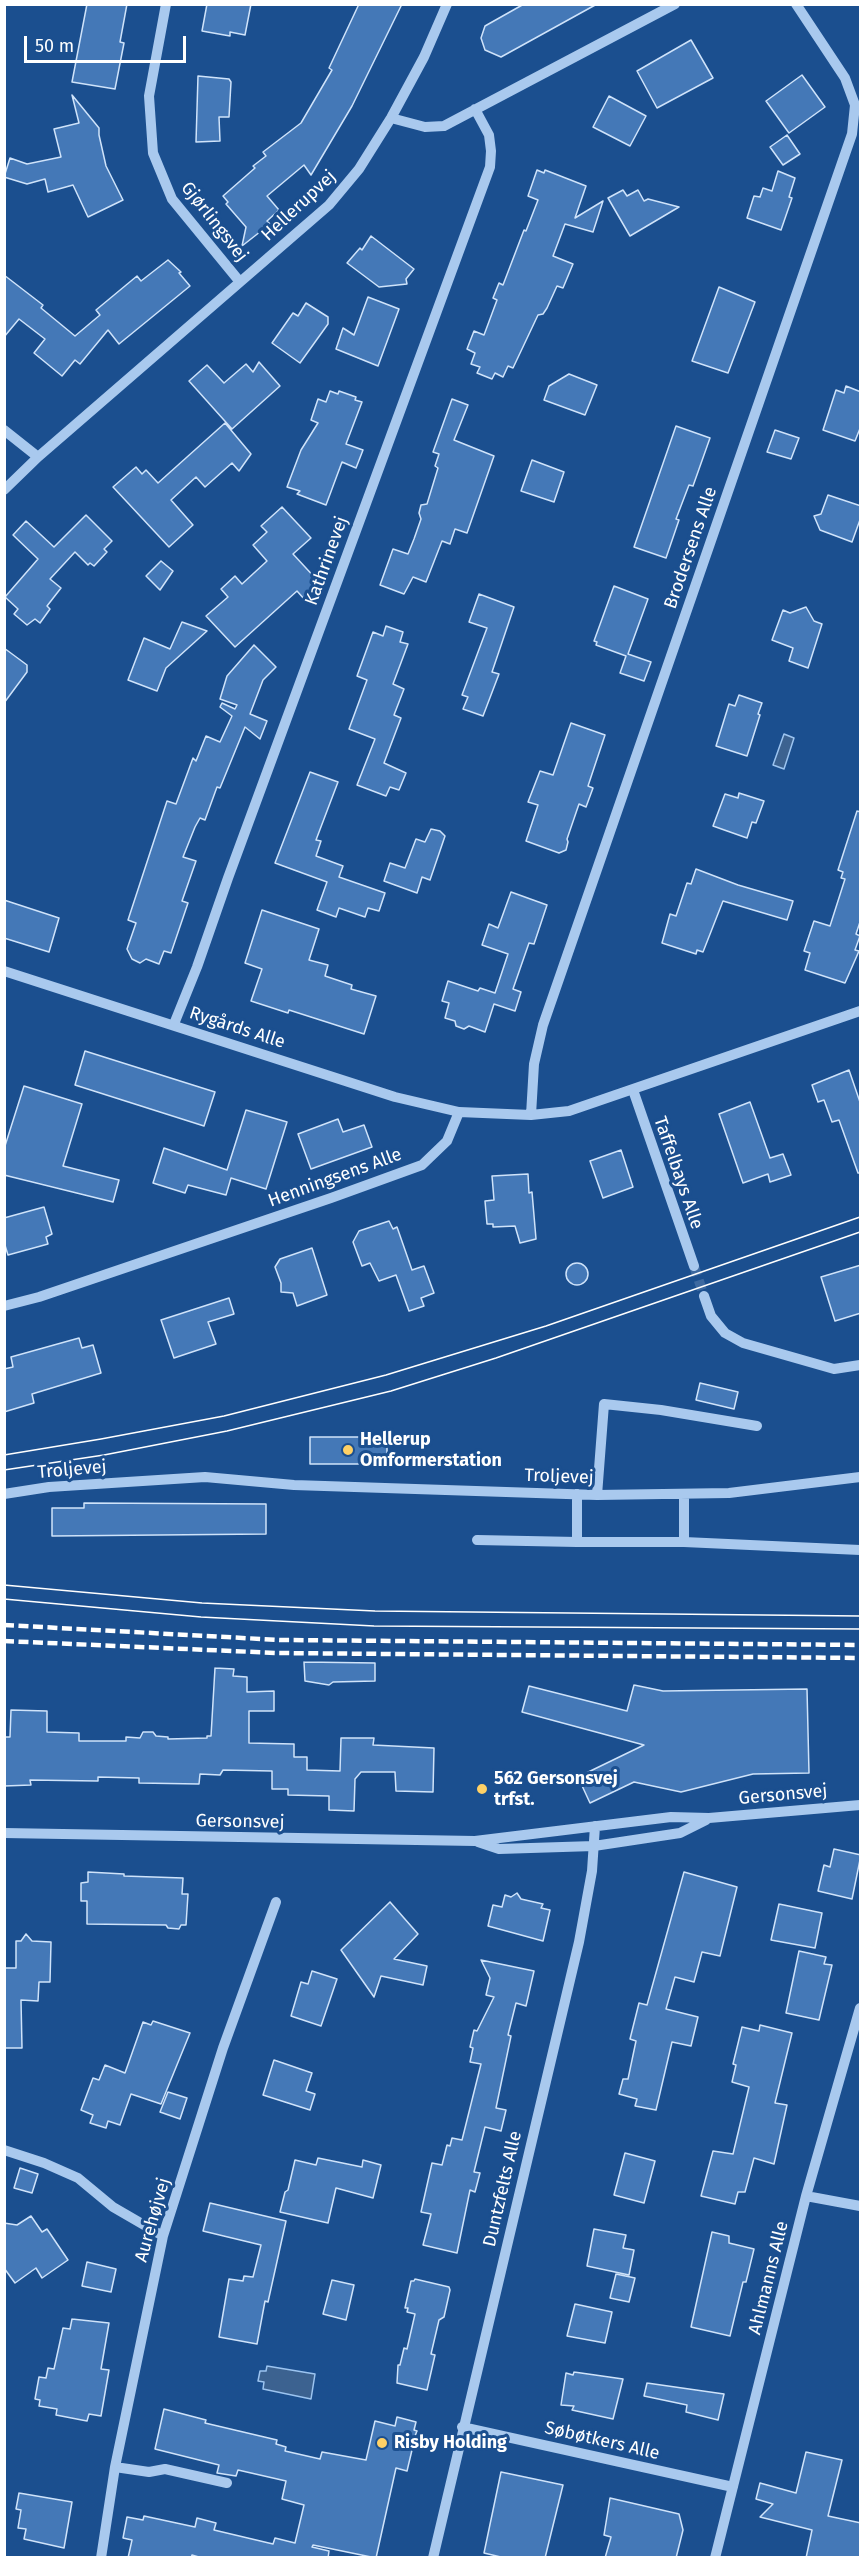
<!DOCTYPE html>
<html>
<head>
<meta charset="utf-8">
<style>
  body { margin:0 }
  #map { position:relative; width:865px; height:2562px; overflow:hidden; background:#1b4f8f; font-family:"Fira Sans",sans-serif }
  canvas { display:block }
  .frame { position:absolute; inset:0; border:6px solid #fff; pointer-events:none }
  .scale { position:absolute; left:24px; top:36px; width:162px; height:27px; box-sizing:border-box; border:3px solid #fff; border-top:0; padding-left:8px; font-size:18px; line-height:21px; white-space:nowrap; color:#fff; -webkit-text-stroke:4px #1b4f8f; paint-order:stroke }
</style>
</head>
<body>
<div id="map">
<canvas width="865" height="2562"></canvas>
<div class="frame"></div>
<div class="scale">50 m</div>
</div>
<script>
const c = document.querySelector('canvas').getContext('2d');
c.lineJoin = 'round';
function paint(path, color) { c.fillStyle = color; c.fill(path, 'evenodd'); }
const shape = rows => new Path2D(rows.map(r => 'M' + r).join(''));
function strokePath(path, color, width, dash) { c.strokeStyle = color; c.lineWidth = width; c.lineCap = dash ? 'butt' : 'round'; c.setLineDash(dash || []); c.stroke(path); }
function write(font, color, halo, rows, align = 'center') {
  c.font = font + ' "Fira Sans",sans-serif'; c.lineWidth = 6; c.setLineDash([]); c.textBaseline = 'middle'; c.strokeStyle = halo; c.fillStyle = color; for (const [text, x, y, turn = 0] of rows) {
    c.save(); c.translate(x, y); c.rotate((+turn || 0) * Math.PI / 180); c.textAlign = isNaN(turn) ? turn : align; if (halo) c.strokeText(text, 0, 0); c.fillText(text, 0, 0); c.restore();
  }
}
const water = shape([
  [784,734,794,738,784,769,773,765,784,734],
  [267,2366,315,2374,311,2399,263,2389,264,2382,258,2381,260,2371,266,2371,267,2366]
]);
paint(water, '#3c6290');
strokePath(water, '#9cc4f0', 1.5);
const building = shape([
  [87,4,127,4,120,42,124,43,115,89,72,82,87,4],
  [207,4,251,4,245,35,230,32,230,36,202,31,207,4],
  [359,4,402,4,352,106,311,175,304,165,267,196,279,210,267,221,270,224,242,246,246,227,226,204,228,202,223,196,255,168,253,166,266,156,263,152,301,123,332,70,329,68,359,4],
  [524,4,597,4,501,57,485,50,481,38,485,26,524,4],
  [691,40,713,78,657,108,637,71,691,40],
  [802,75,825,107,789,133,766,101,802,75],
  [198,76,229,79,231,82,229,117,219,117,220,141,196,142,198,76],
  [72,95,99,128,99,135,106,166,123,200,88,217,73,185,48,192,45,179,27,184,4,177,10,158,27,164,61,157,54,129,79,123,72,95],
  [609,96,646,116,630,146,593,127,609,96],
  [787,135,800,154,783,165,770,147,787,135],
  [537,170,544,173,545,170,586,186,575,218,603,201,593,232,565,224,553,256,573,264,563,288,557,286,547,308,543,314,538,315,513,368,508,366,503,377,495,373,492,379,477,373,480,367,471,364,475,353,467,349,474,331,484,335,497,300,493,298,499,283,503,285,524,230,526,231,538,200,528,196,537,170],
  [778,171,795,178,789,197,792,198,781,230,747,218,754,196,760,197,763,188,772,191,778,171],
  [623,190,627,196,638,190,644,201,648,199,679,207,630,236,608,198,623,190],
  [371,236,414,269,406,279,407,284,379,287,347,263,360,248,362,250,371,236],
  [168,260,181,272,179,273,190,286,119,344,108,330,80,364,75,360,62,376,34,353,45,339,19,319,4,337,4,275,43,305,41,308,75,336,100,315,96,310,137,276,141,281,168,260],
  [719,287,755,302,728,373,692,361,719,287],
  [368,297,399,309,378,366,336,349,343,328,354,335,368,297],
  [306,303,328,317,328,324,300,363,272,343,293,313,298,316,306,303],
  [259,362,280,386,232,429,189,381,207,365,224,383,246,364,253,372,259,362],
  [569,374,597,385,585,415,544,400,549,386,569,374],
  [846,386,861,392,861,426,855,441,823,430,836,390,844,393,846,386],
  [330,391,338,394,339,391,356,397,355,400,362,402,346,444,363,450,356,468,342,462,326,505,297,494,300,491,287,487,301,450,318,423,311,420,318,399,326,402,330,391],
  [452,399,468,405,454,440,494,456,467,533,455,529,450,544,442,541,426,582,413,577,404,594,380,585,393,549,408,554,414,539,421,519,419,513,421,505,427,504,438,468,435,466,439,454,433,452,452,399],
  [225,423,251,454,239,471,232,463,205,487,196,477,171,500,193,525,169,547,113,487,136,467,142,474,146,470,158,483,225,423],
  [676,426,710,438,693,486,689,485,676,519,679,520,666,558,634,547,676,426],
  [775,430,799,438,791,459,767,452,775,430],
  [532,460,564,472,554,502,521,491,532,460],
  [828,495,861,506,861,517,852,542,820,530,814,516,821,514,828,495],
  [282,507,311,538,293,554,318,581,314,592,305,600,297,591,235,647,206,616,228,597,221,589,235,576,242,584,267,561,253,545,267,532,261,526,282,507],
  [86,515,112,541,104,549,107,552,94,566,90,563,88,565,75,552,50,579,61,588,47,606,50,609,40,623,35,619,27,625,14,614,18,609,5,597,38,559,13,535,26,521,54,547,86,515],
  [161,561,173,571,160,590,146,576,161,561],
  [614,586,648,599,628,654,651,662,644,681,620,673,626,656,596,645,597,642,594,641,614,586],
  [479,594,514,607,492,672,499,674,483,716,463,709,468,697,462,695,487,628,469,622,479,594],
  [806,607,814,621,822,624,808,668,789,661,793,648,772,640,783,610,790,613,806,607],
  [182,622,207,631,166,668,157,691,128,680,144,638,170,649,182,622],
  [386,626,403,632,400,642,408,644,393,684,404,689,394,715,401,718,384,763,406,773,399,790,390,787,386,796,357,785,375,739,349,729,367,680,357,676,373,632,383,636,386,626],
  [254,645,276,667,263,680,250,714,267,721,260,739,245,727,220,788,217,787,205,820,200,818,195,827,183,857,196,861,182,901,188,903,171,953,164,951,159,964,146,959,140,963,132,959,127,949,136,923,128,920,167,801,176,804,193,758,196,761,206,736,220,742,232,716,220,707,222,703,235,709,237,705,220,699,227,676,254,645],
  [4,648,27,665,27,672,4,703,4,648],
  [739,695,762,703,758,714,760,715,747,756,716,746,729,704,735,706,739,695],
  [571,723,605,735,588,786,593,788,586,807,579,804,567,839,568,842,566,850,559,853,526,841,538,805,528,802,540,771,553,775,571,723],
  [310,772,338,782,316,840,321,841,316,856,343,866,339,877,385,893,379,911,368,908,365,917,339,908,336,917,317,910,327,882,275,863,310,772],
  [739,793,764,801,756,823,752,822,747,838,713,826,725,794,738,798,739,793],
  [857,811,861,812,861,919,856,934,860,936,855,950,859,951,845,983,805,970,810,953,804,951,814,921,830,926,845,879,841,878,843,872,838,870,857,811],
  [431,829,440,831,445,836,430,880,422,877,417,893,384,881,390,863,405,868,416,839,425,842,431,829],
  [696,869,738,885,793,901,787,920,723,901,703,952,697,950,696,954,662,943,670,914,676,916,687,883,691,884,696,869],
  [511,892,547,905,534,944,529,943,513,989,521,992,515,1011,494,1004,485,1032,469,1026,464,1029,456,1026,455,1021,445,1018,449,1003,442,1001,448,981,478,991,480,988,495,993,508,954,482,945,489,924,498,928,511,892],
  [4,900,59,918,49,952,4,938,4,900],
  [262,910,319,929,309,960,328,965,325,976,352,985,351,989,376,996,364,1034,289,1010,288,1013,251,1001,262,969,245,963,262,910],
  [85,1051,215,1092,204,1126,75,1085,85,1051],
  [849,1070,861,1105,861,1173,858,1173,839,1120,832,1122,824,1100,818,1102,812,1085,849,1070],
  [24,1086,82,1104,63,1166,119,1180,113,1202,4,1175,4,1149,24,1086],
  [750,1102,770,1158,783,1154,791,1175,770,1182,768,1174,743,1183,719,1114,750,1102],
  [246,1110,287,1122,266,1189,231,1178,226,1195,188,1185,185,1193,153,1183,164,1148,227,1170,246,1110],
  [338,1119,343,1132,364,1125,372,1147,311,1169,298,1134,338,1119],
  [621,1150,633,1187,603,1198,590,1161,621,1150],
  [528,1174,529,1193,532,1192,536,1239,520,1243,515,1226,493,1227,493,1224,487,1224,485,1201,494,1200,492,1176,528,1174],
  [44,1207,52,1234,46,1237,48,1244,8,1255,4,1242,4,1218,44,1207],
  [389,1221,393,1229,397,1227,412,1270,424,1266,434,1293,421,1298,424,1306,409,1311,396,1275,379,1281,370,1263,362,1266,353,1242,359,1231,389,1221],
  [312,1248,327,1295,297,1306,293,1293,281,1292,281,1283,275,1267,280,1259,312,1248],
  '566 1274a11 11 0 1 1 22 0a11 11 0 1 1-22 0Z',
  [861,1265,861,1313,835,1321,821,1277,861,1265],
  [229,1298,234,1314,208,1322,216,1344,174,1358,161,1320,229,1298],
  [79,1338,82,1348,93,1345,101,1373,32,1394,34,1403,4,1412,4,1369,13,1367,11,1357,79,1338],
  [700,1383,738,1392,734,1409,696,1400,700,1383],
  [310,1437,387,1437,387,1464,310,1464,310,1437],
  [84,1503,266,1504,266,1534,52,1536,52,1508,84,1508,84,1503],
  [304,1662,375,1663,375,1681,333,1682,329,1685,305,1681,304,1662],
  [215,1668,234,1669,233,1676,247,1677,247,1692,274,1691,274,1711,249,1711,249,1743,294,1744,294,1757,307,1757,307,1770,340,1771,341,1738,374,1738,373,1745,434,1748,433,1792,396,1791,395,1772,361,1772,355,1779,354,1811,329,1810,329,1796,288,1795,288,1789,272,1789,272,1771,223,1770,220,1775,200,1774,199,1784,139,1783,139,1778,98,1777,98,1781,30,1780,31,1785,4,1786,4,1737,10,1737,11,1710,47,1711,47,1732,79,1733,79,1741,126,1741,126,1737,140,1738,143,1732,153,1732,156,1736,168,1737,168,1739,207,1738,207,1736,211,1736,215,1668],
  [634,1685,663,1691,807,1689,809,1773,753,1774,681,1792,634,1782,590,1803,578,1777,644,1745,522,1712,529,1686,627,1711,634,1685],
  [834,1849,861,1855,852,1899,818,1891,824,1865,830,1867,834,1849],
  [88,1872,124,1874,124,1876,183,1878,182,1894,188,1894,186,1925,181,1925,179,1929,168,1928,166,1925,87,1924,87,1901,81,1901,81,1883,88,1882,88,1872],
  [684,1872,737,1887,720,1956,702,1952,694,1982,675,1977,666,2009,698,2017,691,2046,672,2042,656,2110,635,2106,637,2099,619,2094,623,2079,628,2079,636,2041,630,2039,639,2003,647,2005,684,1872],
  [517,1893,521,1899,543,1904,541,1908,550,1910,543,1941,488,1926,493,1905,502,1907,505,1895,511,1897,517,1893],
  [390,1902,418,1934,394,1959,427,1966,423,1985,381,1976,374,1997,341,1950,390,1902],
  [779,1904,822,1913,815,1948,771,1940,779,1904],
  [26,1934,32,1941,51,1942,50,1982,39,1982,38,2001,21,2000,22,2048,4,2048,4,1968,16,1968,16,1941,21,1941,26,1934],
  [799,1951,826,1957,824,1964,832,1965,819,2020,786,2013,799,1951],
  [481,1960,534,1971,526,2006,516,2003,508,2035,511,2036,496,2108,506,2110,501,2131,485,2127,474,2172,480,2173,475,2192,470,2190,457,2253,423,2245,431,2214,421,2212,432,2163,442,2165,447,2145,450,2146,452,2138,462,2140,481,2064,470,2062,473,2048,470,2047,474,2030,477,2031,494,1997,486,1995,490,1978,481,1960],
  [312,1971,337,1979,321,2026,291,2016,301,1982,308,1984,312,1971],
  [153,2021,190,2033,161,2104,131,2094,120,2125,108,2121,106,2128,90,2123,93,2115,81,2110,93,2078,99,2080,105,2065,125,2073,143,2022,151,2025,153,2021],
  [760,2025,792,2033,775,2103,787,2105,774,2164,754,2158,745,2192,738,2192,735,2204,701,2196,713,2151,733,2154,749,2087,732,2082,736,2065,733,2064,742,2027,759,2031,760,2025],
  [274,2060,312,2073,306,2091,315,2094,310,2110,263,2095,274,2060],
  [168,2092,187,2098,180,2119,160,2112,168,2092],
  [625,2153,655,2161,644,2203,614,2195,625,2153],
  [318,2158,362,2167,363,2160,381,2165,373,2198,336,2188,328,2223,280,2212,285,2192,288,2190,295,2160,316,2165,318,2158],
  [20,2168,38,2174,32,2193,14,2188,20,2168],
  [210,2203,286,2221,268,2302,265,2301,257,2344,219,2337,229,2279,243,2281,244,2276,253,2277,261,2245,203,2231,210,2203],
  [31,2216,42,2232,47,2229,68,2260,42,2278,36,2268,15,2283,4,2268,4,2223,17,2225,31,2216],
  [594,2229,626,2235,623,2248,634,2250,629,2275,587,2266,594,2229],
  [712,2232,729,2236,729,2243,754,2249,746,2282,743,2282,730,2336,691,2327,712,2232],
  [87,2262,116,2269,111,2292,82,2286,87,2262],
  [616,2274,635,2278,629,2302,610,2298,616,2274],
  [415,2279,449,2287,450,2290,444,2317,439,2320,431,2354,435,2355,427,2390,397,2383,398,2365,400,2365,404,2348,407,2349,415,2314,407,2312,408,2308,405,2308,411,2281,414,2281,415,2279],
  [332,2280,354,2285,346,2320,323,2314,332,2280],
  [575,2304,612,2312,605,2343,567,2336,575,2304],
  [72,2319,109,2323,101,2369,109,2370,101,2416,89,2414,87,2421,56,2415,57,2409,39,2406,40,2400,35,2399,39,2377,46,2378,48,2368,54,2369,63,2328,70,2329,72,2319],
  [574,2372,623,2379,613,2419,572,2410,574,2406,561,2405,566,2373,573,2375,574,2372],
  [647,2383,724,2394,718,2420,686,2412,687,2405,644,2396,647,2383],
  [164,2409,206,2420,205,2423,277,2440,276,2444,286,2447,285,2451,320,2459,322,2452,366,2460,375,2421,395,2426,397,2417,416,2422,414,2430,417,2431,415,2436,418,2439,412,2450,407,2471,396,2468,376,2558,313,2545,312,2547,329,2551,328,2558,202,2558,192,2555,191,2558,128,2558,132,2540,123,2538,127,2517,143,2520,144,2516,195,2527,197,2518,216,2523,214,2530,273,2544,275,2538,295,2543,304,2505,282,2499,286,2481,238,2470,236,2476,217,2473,219,2465,155,2449,164,2409],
  [806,2452,842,2460,828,2516,861,2523,861,2558,806,2558,812,2530,760,2517,773,2504,756,2499,760,2483,796,2493,806,2452],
  [501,2472,563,2485,545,2558,505,2558,484,2553,501,2472],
  [19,2493,72,2502,64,2548,24,2539,26,2529,18,2528,21,2510,16,2509,19,2493],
  [610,2498,679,2514,683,2530,676,2558,605,2558,611,2537,604,2535,610,2498]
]);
paint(building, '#4478b7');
strokePath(building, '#cfe3fa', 1.5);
strokePath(shape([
  [694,1266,704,1296]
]), '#3d69a0', 10, [10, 5]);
strokePath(shape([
  [166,4,149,96,153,153,172,199,240,282],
  [391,118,425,127,444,126,675,4],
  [4,430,38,457],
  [4,490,38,457,329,205,359,169,391,118,424,57,447,4],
  [4,971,395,1097,459,1112],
  [174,1024,197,967,228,878,490,167,491,151,489,135,475,109],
  [633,1090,694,1266],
  [531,1115,534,1064,543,1025,852,134,855,105,845,78,796,4],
  [704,1296,711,1316,725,1333,743,1343,834,1369,860,1365],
  [4,1306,39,1297,331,1198,422,1165,447,1141,459,1112,531,1115,569,1111,860,1011],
  [4,1494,49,1487,205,1477,294,1485,597,1495,729,1493,860,1477],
  [577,1494,577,1542,684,1542,860,1550],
  [597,1495,604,1404,661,1410,757,1426],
  [477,1540,577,1542],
  [684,1542,684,1494],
  [4,1833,475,1841,671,1817,709,1818,860,1805],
  [478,1842,499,1849,594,1846,680,1833,706,1820],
  [4,2150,44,2163,78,2178,113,2207,163,2236],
  [806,2196,860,2206],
  [462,2427,733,2487],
  [115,2467,149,2472,165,2469,227,2483],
  [101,2558,115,2467,163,2236,223,2048,276,1902],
  [433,2558,579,1942,592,1871,595,1826],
  [715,2558,806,2196,860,2008]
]), '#a9c9ee', 10);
strokePath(shape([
  [4,1455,101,1439,224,1416,386,1375,546,1326,860,1217],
  [4,1470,104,1455,227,1431,391,1391,496,1358,860,1232],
  [4,1585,202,1603,375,1611,860,1616],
  [4,1599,201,1617,374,1626,860,1629]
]), '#fff', 1.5);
strokePath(shape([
  [4,1625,280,1640,860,1645],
  [4,1641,277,1653,860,1658]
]), '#fff', 4.5, [10, 4.5]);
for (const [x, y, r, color] of [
  [348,1450,6,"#ffd166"],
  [482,1789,6,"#ffd166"],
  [382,2443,6,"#ffd166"]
]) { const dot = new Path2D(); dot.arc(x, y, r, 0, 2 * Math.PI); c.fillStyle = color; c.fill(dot); strokePath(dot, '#1b4f8f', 2); }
write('18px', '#fff', '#1b4f8f', [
  ["Hellerupvej",299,206,-43],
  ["Gjørlingsvej",214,222,52],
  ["Brodersens Alle",691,548,-71],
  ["Kathrinevej",327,561,-70],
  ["Rygårds Alle",237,1028,18],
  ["Taffelbays Alle",678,1173,71],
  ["Henningsens Alle",335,1178,-20],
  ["Troljevej",72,1470,-5],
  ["Troljevej",559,1477,2],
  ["Gersonsvej",783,1795,-5],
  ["Gersonsvej",240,1822,1],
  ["Duntzfelts Alle",503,2189,-77],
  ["Aurehøjvej",153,2220,-74],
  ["Ahlmanns Alle",769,2278,-76],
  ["Søbøtkers Alle",602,2441,13]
]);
write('bold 18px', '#fff', '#1b4f8f', [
  ["Hellerup",360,1440],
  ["Omformerstation",360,1461],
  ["562 Gersonsvej",494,1779],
  ["trfst.",494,1800],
  ["Risby Holding",394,2443]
], 'left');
</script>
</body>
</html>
